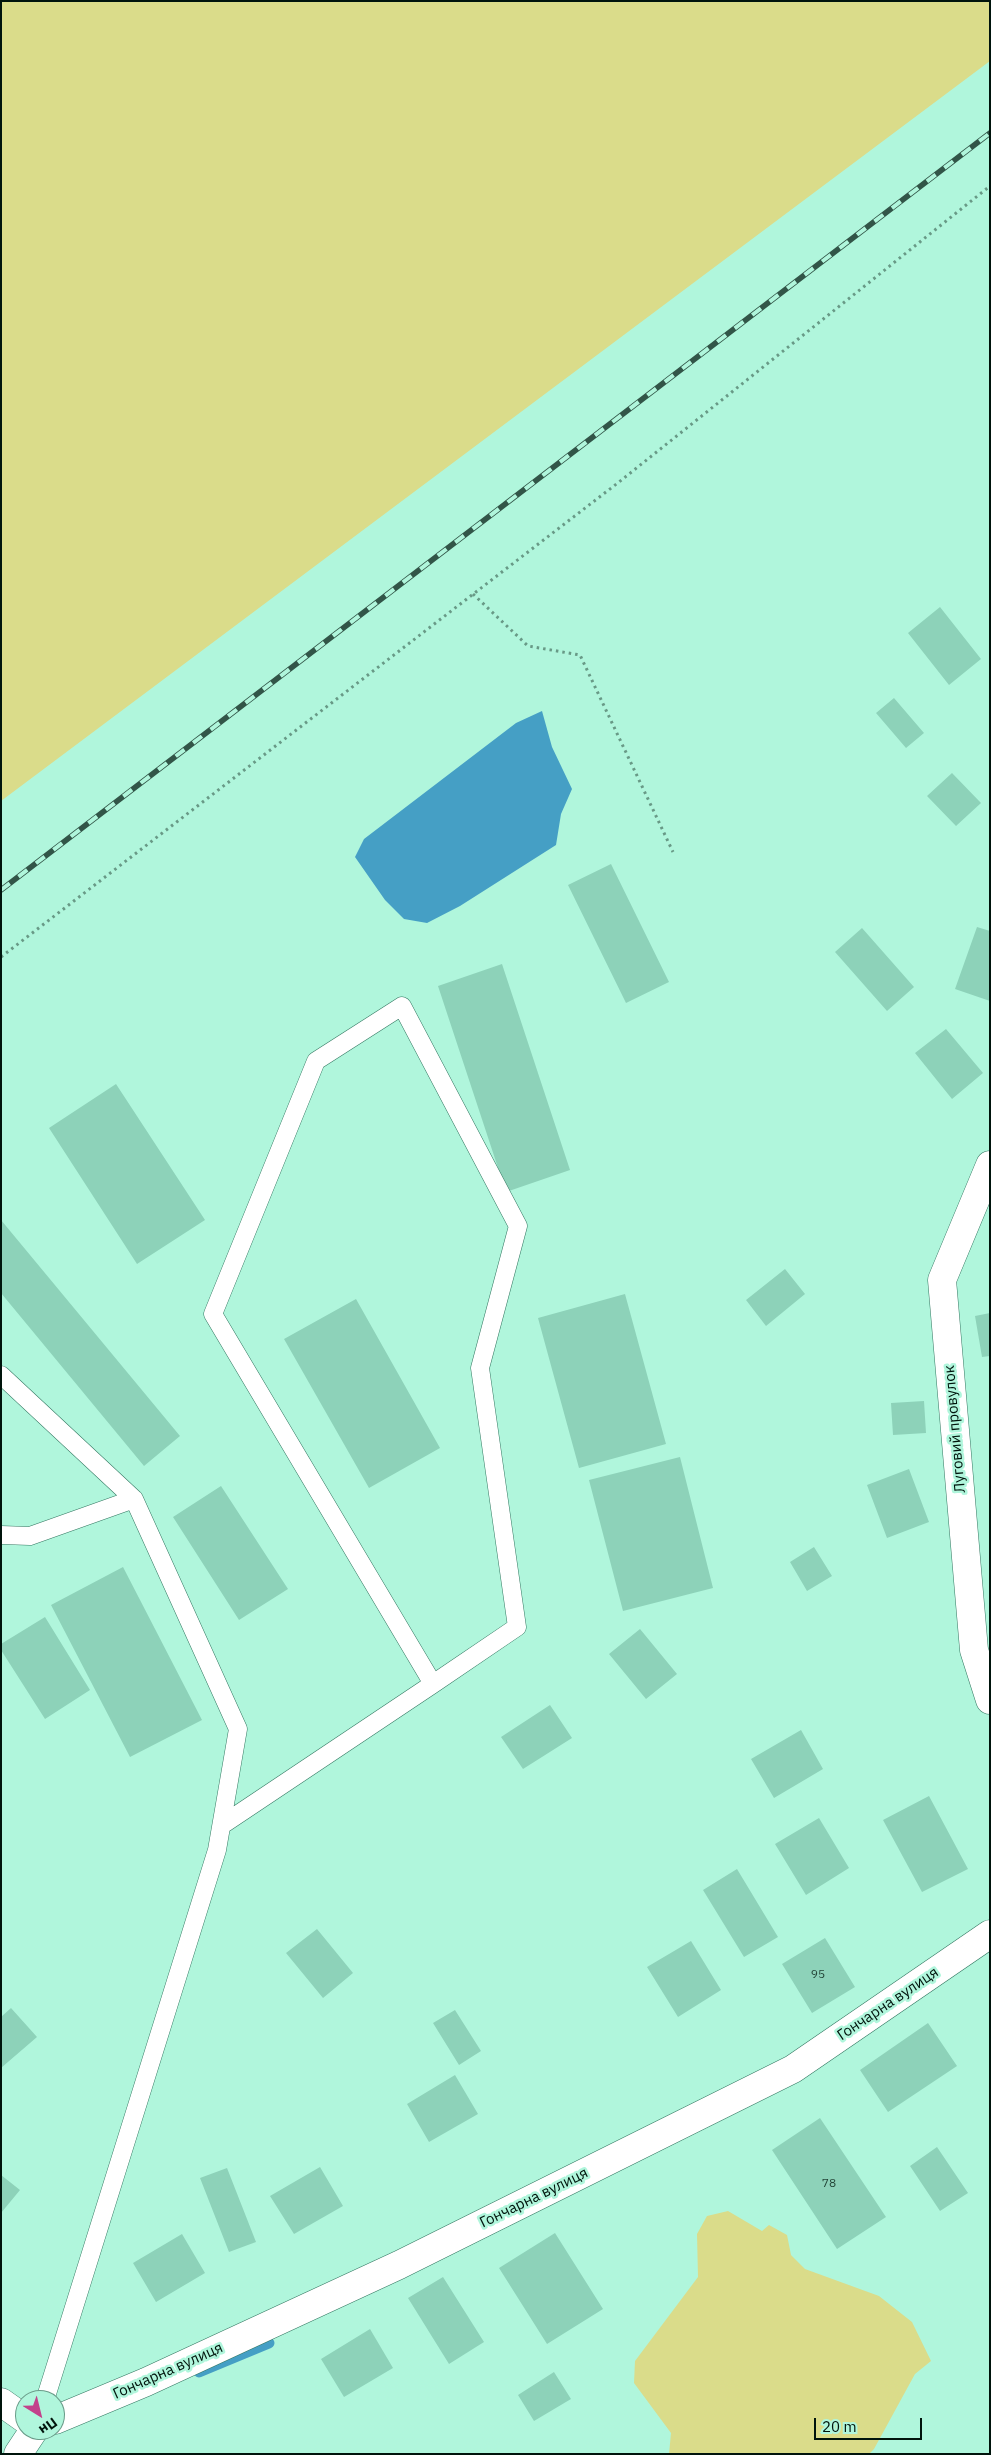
<!DOCTYPE html>
<html>
<head>
<meta charset="utf-8">
<style>
  body { margin:0 }
  #map { position:relative; width:991px; height:2455px; overflow:hidden; background:#b0f6dc; font-family:"IBM Plex Sans",sans-serif }
  canvas { display:block }
  .frame { position:absolute; inset:0; border:2px solid #00140c; pointer-events:none }
  .north { position:absolute; left:15px; top:2390px; width:50px; height:50px; box-sizing:border-box; background:#b0f6dc; border:1px solid #6a9c89; border-radius:50%; rotate:144deg; font-size:14px; font-weight:700; line-height:20px; text-align:center; color:#00140c }
  .north::after { content:''; display:block; margin:auto; width:18px; height:22px; background:#c3428b; clip-path:polygon(50% 0,100% 100%,50% 72%,0 100%) }
  .scale { position:absolute; left:814px; top:2418px; width:108px; height:22px; box-sizing:border-box; border:2px solid #00140c; border-top:0; padding-left:6px; font-size:15px; line-height:18px; white-space:nowrap; color:#00140c; -webkit-text-stroke:4px #b0f6dc; paint-order:stroke }
</style>
</head>
<body>
<div id="map">
<canvas width="991" height="2455"></canvas>
<div class="frame"></div>
<div class="north">Пн</div>
<div class="scale">20 m</div>
</div>
<script>
const c = document.querySelector('canvas').getContext('2d');
c.lineJoin = 'round';
function paint(path, color) { c.fillStyle = color; c.fill(path, 'evenodd'); }
const shape = rows => new Path2D(rows.map(r => 'M' + r).join(''));
function strokePath(path, color, width, dash) { c.strokeStyle = color; c.lineWidth = width; c.lineCap = dash ? 'butt' : 'round'; c.setLineDash(dash || []); c.stroke(path); }
function write(font, color, halo, rows, align = 'center') {
  c.font = font + ' "IBM Plex Sans",sans-serif'; c.lineWidth = 5; c.setLineDash([]); c.textBaseline = 'middle'; c.strokeStyle = halo; c.fillStyle = color; for (const [text, x, y, turn = 0] of rows) {
    c.save(); c.translate(x, y); c.rotate((+turn || 0) * Math.PI / 180); c.textAlign = isNaN(turn) ? turn : align; if (halo) c.strokeText(text, 0, 0); c.fillText(text, 0, 0); c.restore();
  }
}
paint(shape([
  [1,1,990,1,990,61,1,801],
  [728,2211,762,2231,769,2225,787,2235,791,2255,805,2269,879,2296,912,2322,931,2361,915,2374,874,2449,869,2454,669,2454,671,2433,634,2383,635,2361,698,2277,697,2234,707,2216]
]), '#dadc8a');
paint(shape([
  [542,711,552,747,572,789,561,814,556,845,460,906,427,923,404,919,385,900,355,857,364,839,516,723]
]), '#459fc5');
strokePath(shape([
  [199,2372,269,2343]
]), '#459fc5', 11);
paint(shape([
  [940,607,981,659,949,685,908,633],
  [894,698,924,733,906,748,876,713],
  [952,773,981,803,956,826,927,796],
  [611,864,669,982,626,1003,568,885],
  [977,927,990,931,990,1001,955,989],
  [862,928,914,987,887,1011,835,952],
  [502,964,570,1170,506,1192,438,986],
  [946,1029,983,1073,952,1099,915,1053],
  [116,1084,205,1220,137,1264,49,1128],
  [1,1220,180,1436,144,1466,1,1293],
  [785,1269,805,1294,766,1326,746,1300],
  [625,1294,666,1444,579,1468,538,1318],
  [356,1299,440,1448,369,1488,284,1339],
  [990,1313,990,1356,982,1357,975,1316],
  [924,1401,926,1433,893,1435,891,1403],
  [680,1457,713,1588,623,1611,589,1480],
  [909,1469,929,1522,887,1538,867,1485],
  [221,1486,288,1589,239,1620,173,1517],
  [814,1547,832,1576,807,1591,790,1562],
  [123,1567,202,1720,130,1757,51,1605],
  [45,1617,90,1690,45,1719,1,1650,1,1644],
  [640,1629,677,1674,646,1699,609,1654],
  [550,1705,572,1738,523,1769,501,1737],
  [801,1730,823,1769,774,1798,751,1759],
  [929,1796,968,1869,922,1892,883,1820],
  [819,1818,849,1868,806,1895,775,1844],
  [737,1869,778,1937,744,1957,703,1890],
  [317,1929,353,1973,323,1998,286,1953],
  [825,1938,855,1987,812,2013,782,1964],
  [691,1941,721,1990,678,2017,647,1967],
  [11,2008,37,2037,1,2068,1,2017],
  [455,2010,481,2051,459,2065,433,2023],
  [928,2023,957,2066,888,2112,860,2070],
  [455,2075,478,2114,429,2142,407,2104],
  [820,2118,886,2217,837,2249,772,2150],
  [937,2147,968,2193,940,2211,910,2166],
  [320,2167,343,2206,294,2234,270,2196],
  [227,2168,256,2242,229,2252,200,2178],
  [1,2175,20,2190,1,2213],
  [555,2233,603,2309,547,2344,499,2268],
  [182,2234,205,2273,156,2302,133,2263],
  [443,2277,484,2342,449,2364,408,2298],
  [370,2329,393,2368,344,2397,321,2359],
  [554,2372,571,2399,534,2421,518,2395]
]), '#8dd2b9');
const lane = shape([
  [1,1375,134,1499,238,1729,217,1850,45,2400],
  [1,1535,30,1536,134,1499],
  [222,1825,433,1684,517,1627,480,1368,518,1226,402,1006,316,1061,213,1314,433,1684]
]);
const street = shape([
  [990,1165,942,1280,974,1650,990,1700],
  [1,2402,25,2419]
]);
const secondary = shape([
  [55,2420,146,2382,399,2265,793,2069,990,1934],
  [18,2454,34,2430]
]);
strokePath(lane, '#337761', 19);
strokePath(street, '#337761', 29);
strokePath(secondary, '#337761', 29);
strokePath(shape([
  [473,594,528,646,580,655,673,852],
  [1,957,619,482,990,186]
]), '#689986', 3, [2.5, 4]);
strokePath(lane, '#fff', 18);
strokePath(street, '#fff', 28);
strokePath(secondary, '#fff', 28);
const rail = shape([
  [1,890,990,133]
]);
strokePath(rail, '#325548', 5.5);
strokePath(rail, '#b0f6dc', 4, [11]);
write('12px', '#234437', null, [
  ["95",818,1975],
  ["78",829,2184]
]);
write('15px', '#00140c', '#b0f6dc', [
  ["Луговий провулок",955,1429,-95],
  ["Гончарна вулиця",888,2004,-34],
  ["Гончарна вулиця",534,2198,-26],
  ["Гончарна вулиця",168,2371,-24]
]);
</script>
</body>
</html>
